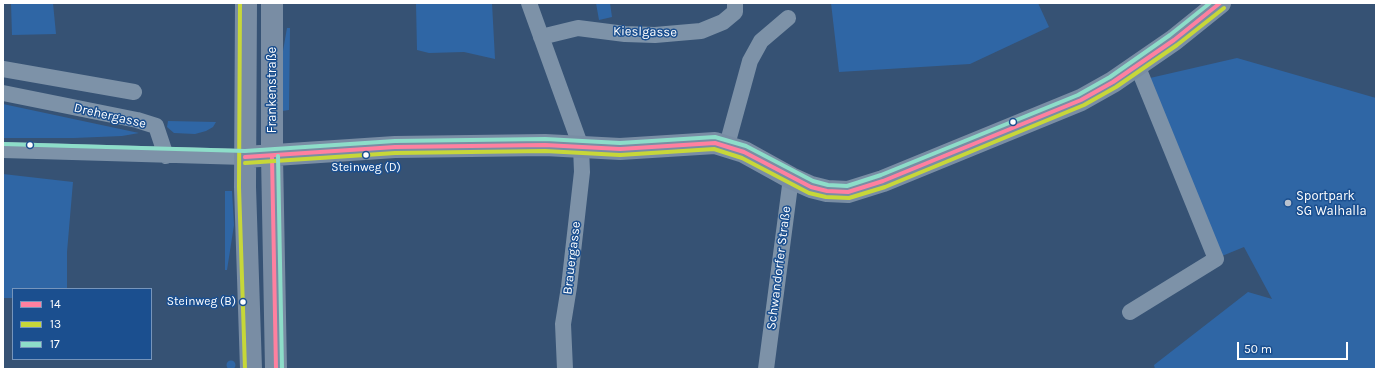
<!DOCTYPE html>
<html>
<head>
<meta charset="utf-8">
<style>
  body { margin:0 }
  #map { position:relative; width:1379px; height:372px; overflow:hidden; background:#365274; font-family:Karla,sans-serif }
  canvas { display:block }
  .frame { position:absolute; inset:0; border:4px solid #fff; pointer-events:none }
  .legend { position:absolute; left:12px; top:288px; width:140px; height:72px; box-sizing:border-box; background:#1b4f8f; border:1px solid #7695bc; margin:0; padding:5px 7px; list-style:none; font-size:12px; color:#fff }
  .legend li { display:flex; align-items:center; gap:8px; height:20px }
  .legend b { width:20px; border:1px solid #7695bc }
  .scale { position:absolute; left:1237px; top:342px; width:111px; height:18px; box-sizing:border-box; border:2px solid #fff; border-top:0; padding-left:5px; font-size:12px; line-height:14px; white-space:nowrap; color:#fff; -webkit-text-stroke:3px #1b4f8f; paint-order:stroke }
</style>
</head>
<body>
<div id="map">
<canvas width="1379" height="372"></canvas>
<div class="frame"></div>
<ul class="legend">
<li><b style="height:5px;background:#ff809f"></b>14</li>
<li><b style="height:5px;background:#c7d739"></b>13</li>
<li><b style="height:5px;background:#8dddc9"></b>17</li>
</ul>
<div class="scale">50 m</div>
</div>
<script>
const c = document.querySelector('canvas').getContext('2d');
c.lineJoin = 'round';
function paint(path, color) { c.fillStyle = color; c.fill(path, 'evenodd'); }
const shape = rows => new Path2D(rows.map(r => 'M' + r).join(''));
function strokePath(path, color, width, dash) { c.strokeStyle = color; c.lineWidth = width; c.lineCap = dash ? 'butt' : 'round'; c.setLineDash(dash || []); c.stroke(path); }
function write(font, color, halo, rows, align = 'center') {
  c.font = font + ' Karla,sans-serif'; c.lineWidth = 3; c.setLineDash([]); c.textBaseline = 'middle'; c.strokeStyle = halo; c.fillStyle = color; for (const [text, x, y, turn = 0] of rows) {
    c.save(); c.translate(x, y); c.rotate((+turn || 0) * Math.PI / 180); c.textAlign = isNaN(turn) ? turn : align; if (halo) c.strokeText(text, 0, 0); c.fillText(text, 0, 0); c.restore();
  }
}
paint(shape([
  [11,3,53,3,56,34,12,35],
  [416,3,492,3,495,59,464,52,429,53,417,50],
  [596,3,610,3,612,17,599,20],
  [831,3,1038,3,1049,27,970,64,839,72],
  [287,28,290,28,289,110,282,111,280,68],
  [1237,58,1376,98,1376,369,1155,369,1154,365,1248,292,1272,299,1244,247,1222,256,1150,78],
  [3,104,139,133,122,136,74,138,3,138],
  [168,121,216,122,213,127,206,131,195,134,174,133,167,127],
  [3,174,73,182,67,252,67,289,13,289,13,298,3,298],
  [225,191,232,191,234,225,227,270,225,270],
  '226.5 365a4.5 4.5 0 1 1 9 0a4.5 4.5 0 1 1-9 0Z'
]), '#2f66a5');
strokePath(shape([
  [529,3,581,147,582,172,569,287,563,324,565,369],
  [541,37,578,28,625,34,655,35,701,31,723,22,735,12,735,3],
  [3,69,134,92],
  [3,93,137,120,156,126,166,156],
  [727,145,750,61,761,41,788,18],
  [3,150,245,157],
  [1130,312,1216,259,1137,65],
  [766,369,791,178]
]), '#7d92a8', 16);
strokePath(shape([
  [246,3,245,187,251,369],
  [272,3,272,156,276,369],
  [245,157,395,147,545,145,620,149,715,143,744,152,791,178,811,187,827,191,848,192,883,181,1081,100,1113,82,1174,40,1220,3]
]), '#798da4', 22);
strokePath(shape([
  [272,156,276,369],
  [245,157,395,147,545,145,620,149,715,143,744,152,811,187,827,191,848,192,883,181,1081,100,1113,82,1174,40,1220,3]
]), '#ff809f', 4);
strokePath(shape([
  [240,3,239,187,245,369],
  [245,163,395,153,545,151,620,155,714,149,742,158,809,193,826,197,849,198,885,187,1084,105,1116,87,1177,45,1224,8]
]), '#c7d739', 4);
strokePath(shape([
  [3,144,245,151,395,141,545,139,620,143,715,137,746,146,813,181,828,185,847,186,881,175,1078,95,1110,77,1170,35,1210,3],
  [278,156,282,369]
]), '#8dddc9', 4);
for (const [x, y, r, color] of [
  [1013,122,3.5,"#fff"],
  [30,145,3.5,"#fff"],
  [366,155,3.5,"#fff"],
  [1288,203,4,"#b9c2ce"],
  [243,302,3.5,"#fff"]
]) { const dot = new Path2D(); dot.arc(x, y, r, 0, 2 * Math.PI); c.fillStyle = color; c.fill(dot); strokePath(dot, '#1b4f8f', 1.5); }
write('12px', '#fff', '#1b4f8f', [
  ["Steinweg (D)",366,168],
  ["Steinweg (B)",236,302,"right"]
]);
write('13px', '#fff', '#1b4f8f', [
  ["Kieslgasse",645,32,1],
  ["Frankenstraße",272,90,-90],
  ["Drehergasse",110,116,13],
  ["Brauergasse",572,258,-83],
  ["Schwandorfer Straße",779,268,-83]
]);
write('13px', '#fff', '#1b4f8f', [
  ["Sportpark",1296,196],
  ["SG Walhalla",1296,211]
], 'left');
</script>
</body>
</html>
